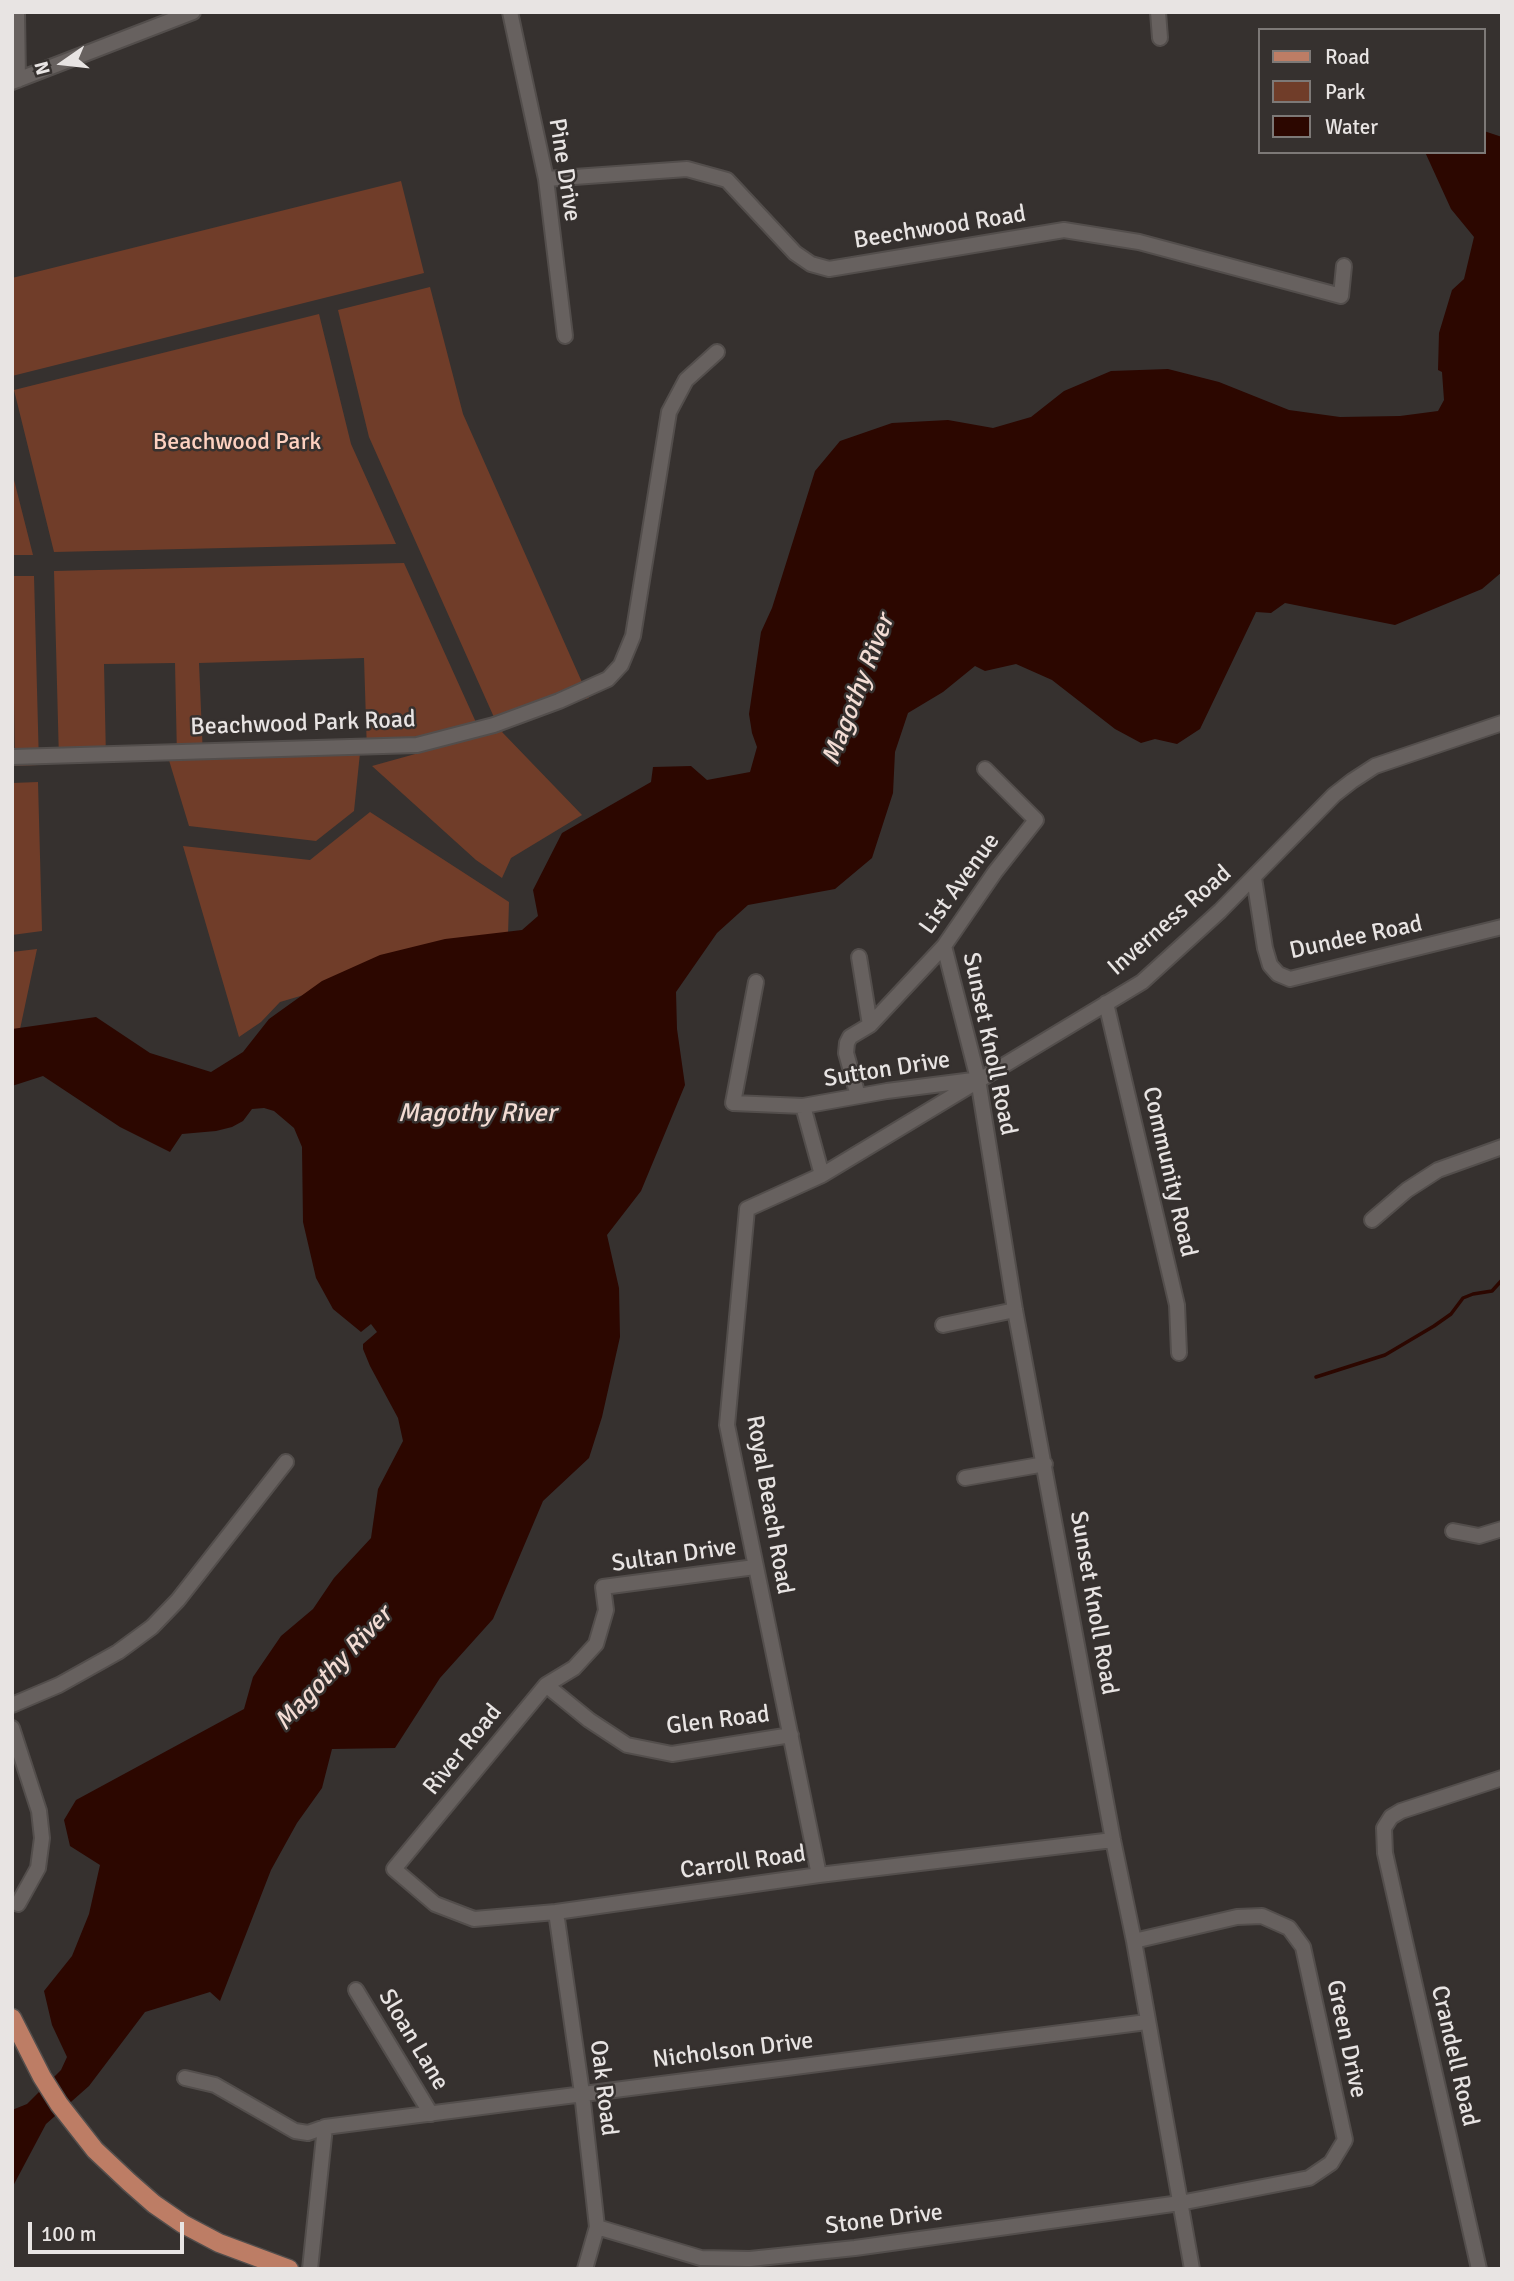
<!DOCTYPE html>
<html>
<head>
<meta charset="utf-8">
<style>
  body { margin:0 }
  #map { position:relative; width:1514px; height:2281px; overflow:hidden; background:#36312f; font-family:Signika,sans-serif }
  canvas { display:block }
  .frame { position:absolute; inset:0; border:14px solid #e8e4e3; pointer-events:none }
  .legend { position:absolute; left:1258px; top:28px; width:228px; height:126px; box-sizing:border-box; background:#36312f; border:2px solid #7d7977; margin:0; padding:9px 12px; list-style:none; font-size:21px; color:#e8e4e3 }
  .legend li { display:flex; align-items:center; gap:14px; height:35px }
  .legend b { width:35px; border:2px solid #7d7977 }
  .north { position:absolute; left:28px; top:28px; width:70px; height:70px; -webkit-text-stroke:5px #36312f; paint-order:stroke; rotate:256deg; font-size:19px; font-weight:700; line-height:28px; text-align:center; color:#e8e4e3 }
  .north::after { content:''; display:block; margin:auto; width:24px; height:32px; background:#e8e4e3; clip-path:polygon(50% 0,100% 100%,50% 72%,0 100%) }
  .scale { position:absolute; left:28px; top:2222px; width:156px; height:32px; box-sizing:border-box; border:4px solid #e8e4e3; border-top:0; padding-left:9px; font-size:21px; line-height:24px; white-space:nowrap; color:#e8e4e3; -webkit-text-stroke:5px #36312f; paint-order:stroke }
</style>
</head>
<body>
<div id="map">
<canvas width="1514" height="2281"></canvas>
<div class="frame"></div>
<ul class="legend">
<li><b style="height:9px;background:#bd7d65"></b>Road</li>
<li><b style="height:19px;background:#703d29"></b>Park</li>
<li><b style="height:19px;background:#2c0700"></b>Water</li>
</ul>
<div class="north">N</div>
<div class="scale">100 m</div>
</div>
<script>
const c = document.querySelector('canvas').getContext('2d');
c.lineJoin = 'round';
function paint(path, color) { c.fillStyle = color; c.fill(path, 'evenodd'); }
const shape = rows => new Path2D(rows.map(r => 'M' + r).join(''));
function strokePath(path, color, width, dash) { c.strokeStyle = color; c.lineWidth = width; c.lineCap = dash ? 'butt' : 'round'; c.setLineDash(dash || []); c.stroke(path); }
function write(font, color, halo, rows, align = 'center') {
  c.font = font + ' Signika,sans-serif'; c.lineWidth = 5; c.setLineDash([]); c.textBaseline = 'middle'; c.strokeStyle = halo; c.fillStyle = color; for (const [text, x, y, turn = 0] of rows) {
    c.save(); c.translate(x, y); c.rotate((+turn || 0) * Math.PI / 180); c.textAlign = isNaN(turn) ? turn : align; if (halo) c.strokeText(text, 0, 0); c.fillText(text, 0, 0); c.restore();
  }
}
paint(shape([
  [401,181,424,273,12,376,12,278],
  [430,287,463,414,589,698,497,724,369,437,338,310],
  [319,314,351,444,396,544,54,552,14,390],
  [12,472,33,555,12,555],
  [404,563,479,729,367,753,364,658,199,663,203,757,360,753,354,811,316,841,189,826,168,757,177,757,175,663,104,664,106,759,59,760,54,571],
  [12,576,34,576,39,765,15,766],
  [505,729,502,732,582,815,511,858,502,878,476,860,372,766],
  [38,782,42,931,12,935,12,783],
  [370,812,509,902,508,935,280,1002,261,1022,239,1037,183,846,310,860],
  [37,949,16,1048,12,1049,12,952]
]), '#703d29');
paint(shape([
  [1484,131,1502,137,1502,572,1482,589,1395,625,1285,603,1271,613,1256,612,1200,729,1177,744,1155,739,1141,743,1115,729,1052,680,1016,664,985,671,975,666,943,692,908,713,895,752,893,793,872,858,835,889,748,905,717,933,676,992,677,1029,685,1085,641,1191,607,1235,619,1288,620,1337,602,1417,589,1458,543,1501,493,1619,440,1678,395,1748,332,1749,322,1788,297,1823,271,1870,220,2001,210,1992,145,2012,89,2086,46,2124,12,2188,12,2110,27,2104,61,2070,67,2057,52,2025,44,1991,72,1956,89,1914,100,1865,70,1846,64,1820,76,1800,244,1709,253,1677,281,1636,313,1609,334,1578,371,1538,378,1489,403,1441,398,1418,370,1366,363,1349,363,1344,377,1332,371,1324,361,1332,333,1309,316,1278,303,1222,302,1147,294,1128,274,1111,264,1108,252,1109,243,1121,232,1127,216,1131,182,1134,170,1152,120,1127,43,1076,12,1086,12,1029,96,1017,150,1053,211,1072,243,1052,269,1019,322,981,380,955,445,939,522,930,538,916,533,890,562,833,651,782,653,767,691,766,707,780,750,772,757,747,752,733,749,714,761,632,772,608,815,471,840,441,892,423,948,420,993,428,1031,417,1064,391,1111,371,1168,369,1219,382,1289,410,1340,417,1400,416,1438,411,1444,400,1442,372,1438,370,1439,333,1452,290,1464,279,1474,237,1451,209,1425,152,1484,152]
]), '#2c0700');
strokePath(shape([
  [1316,1377,1385,1355,1434,1326,1451,1314,1463,1298,1473,1294,1492,1291,1502,1280]
]), '#2c0700', 3.5);
const minor = shape([
  [17,12,18,80],
  [510,12,546,179,565,336],
  [1158,12,1160,38],
  [12,82,193,12],
  [546,179,687,169,727,180,795,253,811,264,829,269,1064,230,1139,242,1341,296,1344,266],
  [12,757,417,745,494,725,559,701,608,679,621,665,633,636,669,412,686,380,717,352],
  [1254,878,1265,948,1270,965,1278,974,1290,979,1502,927],
  [944,946,978,1079,1015,1310,1113,1840,1134,1941,1192,2269],
  [859,957,870,1025],
  [756,982,733,1103,803,1106,887,1091,973,1080],
  [1106,1003,1177,1305,1179,1353],
  [858,1096,846,1053,847,1043,850,1037,870,1025,944,946,995,872,1036,820,985,769],
  [803,1106,822,1175,747,1209,727,1425,819,1875],
  [822,1175,1142,982,1220,911,1334,795,1352,781,1375,766,1502,723],
  [1372,1220,1407,1190,1438,1170,1502,1147],
  [943,1325,1015,1310],
  [965,1478,1045,1464],
  [1453,1531,1479,1536,1502,1529],
  [755,1567,603,1587,606,1610,596,1644,574,1668,546,1685,394,1869,435,1904,474,1919,556,1912,819,1875,1113,1840],
  [546,1685,589,1720,627,1745,672,1754,791,1735],
  [12,1705,59,1685,118,1652,152,1627,178,1600,286,1462],
  [12,1728,39,1811,42,1838,38,1868,18,1904],
  [556,1912,582,2093,597,2227,585,2269],
  [356,1990,431,2114],
  [185,2078,215,2085,295,2131,308,2133,325,2127,310,2269],
  [325,2127,1147,2022],
  [597,2227,701,2258,750,2259,855,2248,1180,2203,1309,2178,1331,2163,1345,2140,1303,1947,1289,1928,1262,1916,1237,1917,1134,1941],
  [1479,2269,1385,1853,1384,1828,1391,1817,1401,1811,1502,1778]
]);
const major = shape([
  [12,2018,42,2077,59,2104,95,2150,129,2182,154,2204,183,2224,219,2243,289,2269]
]);
strokePath(minor, '#534e4c', 18);
strokePath(major, '#534e4c', 21);
strokePath(minor, '#67615f', 14);
strokePath(major, '#bd7d65', 18);
write('24px', '#e8e4e3', '#36312f', [
  ["Pine Drive",564,170,81],
  ["Beechwood Road",940,228,-9],
  ["Beachwood Park Road",303,724,-2],
  ["List Avenue",960,884,-54],
  ["Inverness Road",1170,921,-41],
  ["Dundee Road",1356,938,-12],
  ["Sunset Knoll Road",989,1044,78],
  ["Sutton Drive",887,1070,-9],
  ["Community Road",1169,1172,77],
  ["Royal Beach Road",769,1505,80],
  ["Sultan Drive",674,1556,-8],
  ["Sunset Knoll Road",1093,1603,80],
  ["Glen Road",718,1721,-7],
  ["River Road",463,1750,-51],
  ["Carroll Road",743,1863,-8],
  ["Green Drive",1346,2039,78],
  ["Sloan Lane",413,2040,59],
  ["Nicholson Drive",733,2051,-7],
  ["Crandell Road",1454,2056,77],
  ["Oak Road",603,2088,83],
  ["Stone Drive",884,2220,-7]
]);
write('24px', '#fed1c0', '#36312f', [
  ["Beachwood Park",237,443]
]);
write('italic 26px', '#f3dcd4', '#36312f', [
  ["Magothy River",859,690,-69],
  ["Magothy River",477,1114],
  ["Magothy River",334,1669,-47]
]);
</script>
</body>
</html>
